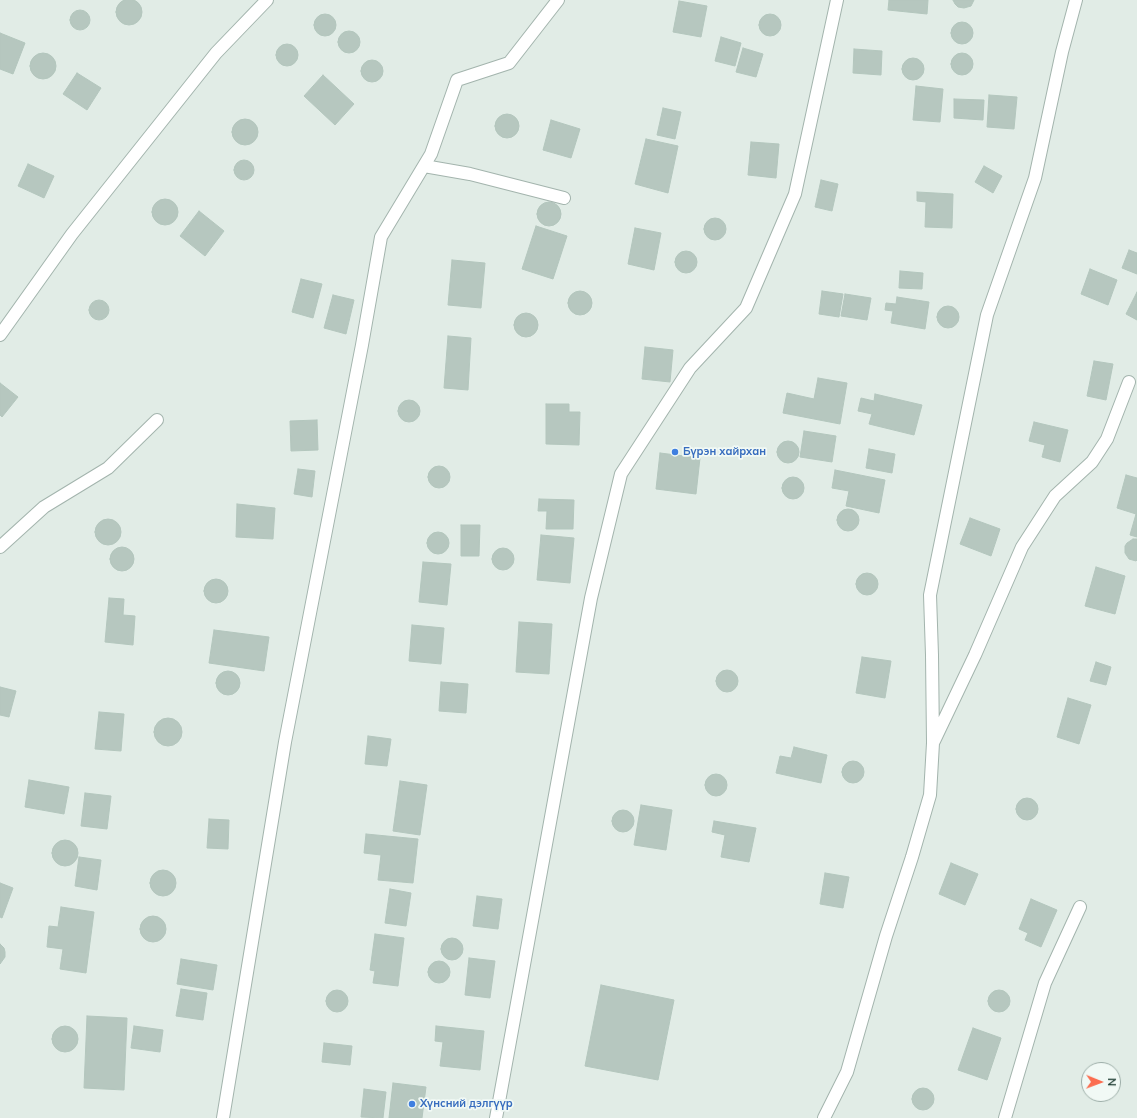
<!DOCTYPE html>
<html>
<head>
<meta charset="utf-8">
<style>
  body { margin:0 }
  #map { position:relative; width:1137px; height:1118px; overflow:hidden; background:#e1ece6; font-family:Mulish,sans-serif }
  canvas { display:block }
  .north { position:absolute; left:1081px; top:1062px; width:40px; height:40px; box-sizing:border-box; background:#f1f9f5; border:1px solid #9daea8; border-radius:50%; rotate:91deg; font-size:11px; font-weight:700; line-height:16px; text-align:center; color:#203e34 }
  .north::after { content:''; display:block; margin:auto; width:14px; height:18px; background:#fb6d50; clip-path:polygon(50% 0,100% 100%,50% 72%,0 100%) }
</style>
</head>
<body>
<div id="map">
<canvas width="1137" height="1118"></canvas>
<div class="north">N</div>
</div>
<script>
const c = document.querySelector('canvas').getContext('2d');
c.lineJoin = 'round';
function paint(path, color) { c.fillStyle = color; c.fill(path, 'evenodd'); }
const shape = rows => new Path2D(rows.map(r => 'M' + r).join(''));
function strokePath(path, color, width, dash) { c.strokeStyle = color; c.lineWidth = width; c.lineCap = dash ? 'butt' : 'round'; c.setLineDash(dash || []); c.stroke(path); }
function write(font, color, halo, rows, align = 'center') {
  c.font = font + ' Mulish,sans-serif'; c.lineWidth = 3.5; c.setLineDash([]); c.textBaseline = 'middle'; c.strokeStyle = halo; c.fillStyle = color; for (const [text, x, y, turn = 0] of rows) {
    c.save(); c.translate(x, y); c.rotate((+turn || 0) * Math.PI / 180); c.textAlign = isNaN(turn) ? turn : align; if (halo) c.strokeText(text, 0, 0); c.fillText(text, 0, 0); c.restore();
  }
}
const building = shape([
  '116 12a13 13 0 1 1 26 0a13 13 0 1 1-26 0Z',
  [889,0,928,0,927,14,888,10,889,0],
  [953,0,974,0,971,6,964,8,958,7,955,4,953,0],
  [679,1,707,6,701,37,673,32,679,1],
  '70 20a10 10 0 1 1 20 0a10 10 0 1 1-20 0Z',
  '314 25a11 11 0 1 1 22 0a11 11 0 1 1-22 0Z',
  '759 25a11 11 0 1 1 22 0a11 11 0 1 1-22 0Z',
  '951 33a11 11 0 1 1 22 0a11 11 0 1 1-22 0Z',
  '338 42a11 11 0 1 1 22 0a11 11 0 1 1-22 0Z',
  [0,33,25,43,13,74,0,69,0,33],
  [721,37,741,43,735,66,715,61,721,37],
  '276 55a11 11 0 1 1 22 0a11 11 0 1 1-22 0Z',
  [743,48,763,54,756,77,736,72,743,48],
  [854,49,882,51,881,75,853,73,854,49],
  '30 66a13 13 0 1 1 26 0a13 13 0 1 1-26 0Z',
  '951 64a11 11 0 1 1 22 0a11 11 0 1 1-22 0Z',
  '902 69a11 11 0 1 1 22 0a11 11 0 1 1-22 0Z',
  '361 71a11 11 0 1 1 22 0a11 11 0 1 1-22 0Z',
  [77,73,101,88,87,110,63,94,77,73],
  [323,75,354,104,335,125,304,96,323,75],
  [916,86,943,89,940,122,913,120,916,86],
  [989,95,1017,97,1014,129,987,127,989,95],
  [954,99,984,100,983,120,954,118,954,99],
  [663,108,681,112,675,139,657,135,663,108],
  '495 126a12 12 0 1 1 24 0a12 12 0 1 1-24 0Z',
  '232 132a13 13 0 1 1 26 0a13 13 0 1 1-26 0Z',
  [551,120,580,129,571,158,543,150,551,120],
  [646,139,678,146,668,193,635,184,646,139],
  [751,142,779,144,776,178,748,175,751,142],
  '234 170a10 10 0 1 1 20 0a10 10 0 1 1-20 0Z',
  [28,164,54,176,44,198,18,186,28,164],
  [984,166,1002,176,993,193,975,182,984,166],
  [821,180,838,184,832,211,815,207,821,180],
  [917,192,953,194,952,228,925,227,926,202,917,201,917,192],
  '152 212a13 13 0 1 1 26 0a13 13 0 1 1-26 0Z',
  '537 214a12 12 0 1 1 24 0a12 12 0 1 1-24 0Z',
  [199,211,224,231,205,256,180,236,199,211],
  '704 229a11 11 0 1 1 22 0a11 11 0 1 1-22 0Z',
  [536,226,567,236,553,279,522,269,536,226],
  [635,228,661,233,654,270,628,264,635,228],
  [1129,250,1137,253,1137,274,1122,268,1129,250],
  '675 262a11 11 0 1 1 22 0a11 11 0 1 1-22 0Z',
  [452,260,485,263,481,308,448,305,452,260],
  [1090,269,1117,280,1108,305,1081,294,1090,269],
  [900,271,923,273,922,289,899,288,900,271],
  [301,279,322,284,313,318,292,312,301,279],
  [822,291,843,294,839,317,819,314,822,291],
  '568 303a12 12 0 1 1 24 0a12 12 0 1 1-24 0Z',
  [1137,292,1137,320,1126,314,1137,292],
  [845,294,871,298,867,320,841,316,845,294],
  [333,295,354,300,346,334,324,328,333,295],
  [897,297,929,302,925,329,891,323,893,311,885,310,886,303,896,304,897,297],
  '89 310a10 10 0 1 1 20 0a10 10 0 1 1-20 0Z',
  '937 317a11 11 0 1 1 22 0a11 11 0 1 1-22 0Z',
  '514 325a12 12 0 1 1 24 0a12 12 0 1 1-24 0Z',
  [448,336,471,338,468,390,444,388,448,336],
  [645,347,673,350,670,382,642,379,645,347],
  [1094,361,1113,364,1106,400,1087,396,1094,361],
  [818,378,847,383,840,424,783,413,787,393,814,399,818,378],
  [0,383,18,397,2,417,0,415,0,383],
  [875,394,922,405,914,435,869,424,872,414,858,411,861,398,874,401,875,394],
  '398 411a11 11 0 1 1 22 0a11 11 0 1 1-22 0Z',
  [546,404,569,404,569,412,580,412,579,445,546,444,546,404],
  [317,420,318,450,291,451,290,421,317,420],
  [1034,422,1068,430,1060,462,1042,457,1045,445,1029,441,1034,422],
  [804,431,836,436,832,462,800,457,804,431],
  '777 452a11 11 0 1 1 22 0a11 11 0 1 1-22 0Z',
  [869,449,895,454,892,473,866,468,869,449],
  [660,453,700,458,696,494,656,489,660,453],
  '428 477a11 11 0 1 1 22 0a11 11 0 1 1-22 0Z',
  [298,469,315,471,312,497,294,494,298,469],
  [835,470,885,480,879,513,846,506,849,491,832,488,835,470],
  [1126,475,1137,478,1137,537,1130,535,1136,514,1117,508,1126,475],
  '782 488a11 11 0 1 1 22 0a11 11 0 1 1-22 0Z',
  [539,499,574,500,573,529,546,529,547,511,538,511,539,499],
  [237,504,275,508,273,539,236,537,237,504],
  '837 520a11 11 0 1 1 22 0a11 11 0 1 1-22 0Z',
  [970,518,1000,529,991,556,960,544,970,518],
  '95 532a13 13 0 1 1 26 0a13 13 0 1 1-26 0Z',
  [461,525,480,525,479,556,461,556,461,525],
  '427 543a11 11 0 1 1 22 0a11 11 0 1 1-22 0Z',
  [541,535,574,538,570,583,537,580,541,535],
  [1133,539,1137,539,1137,560,1136,561,1129,559,1125,553,1125,546,1127,543,1133,539],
  '110 559a12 12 0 1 1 24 0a12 12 0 1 1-24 0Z',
  '492 559a11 11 0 1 1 22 0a11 11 0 1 1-22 0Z',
  [423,562,451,564,447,605,419,602,423,562],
  [1096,567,1125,576,1115,614,1085,606,1096,567],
  '856 584a11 11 0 1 1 22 0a11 11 0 1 1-22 0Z',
  '204 591a12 12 0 1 1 24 0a12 12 0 1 1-24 0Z',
  [109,598,124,599,123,615,135,616,133,645,105,642,109,598],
  [519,622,552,624,549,674,516,672,519,622],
  [412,625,444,628,441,664,409,661,412,625],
  [214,630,269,637,264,671,209,663,214,630],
  [862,657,891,661,885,698,856,693,862,657],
  [1096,662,1111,667,1106,685,1090,681,1096,662],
  '716 681a11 11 0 1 1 22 0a11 11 0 1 1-22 0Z',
  '216 683a12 12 0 1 1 24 0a12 12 0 1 1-24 0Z',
  [441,682,468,684,466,713,439,711,441,682],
  [0,687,16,691,9,717,0,715,0,687],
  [1068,698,1091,705,1079,744,1057,737,1068,698],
  [99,712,124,714,121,751,95,749,99,712],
  '154 732a14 14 0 1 1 28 0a14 14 0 1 1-28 0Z',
  [368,736,391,739,387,766,365,764,368,736],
  [794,747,827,755,821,783,776,773,780,756,791,758,794,747],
  '842 772a11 11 0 1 1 22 0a11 11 0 1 1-22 0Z',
  '705 785a11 11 0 1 1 22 0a11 11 0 1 1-22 0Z',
  [29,780,69,787,64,814,25,807,29,780],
  [400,781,427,785,420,835,393,831,400,781],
  [85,793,111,796,107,829,81,826,85,793],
  '1016 809a11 11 0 1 1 22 0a11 11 0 1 1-22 0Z',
  [641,805,672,810,666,850,634,845,641,805],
  '612 821a11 11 0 1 1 22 0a11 11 0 1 1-22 0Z',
  [209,819,229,820,228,849,207,848,209,819],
  [714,821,756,828,749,862,721,857,725,835,712,832,714,821],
  [366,834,418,839,413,883,378,880,381,855,364,853,366,834],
  '52 853a13 13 0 1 1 26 0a13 13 0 1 1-26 0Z',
  [79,857,101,860,97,890,75,886,79,857],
  [951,863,978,874,965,905,939,894,951,863],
  '150 883a13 13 0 1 1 26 0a13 13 0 1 1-26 0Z',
  [825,873,849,877,843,908,820,904,825,873],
  [0,883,13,888,2,918,0,917,0,883],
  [390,889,411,893,406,926,385,923,390,889],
  [477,896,502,899,498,929,473,926,477,896],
  [1031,899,1057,910,1041,947,1025,940,1028,933,1019,929,1031,899],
  [61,907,94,912,86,973,60,969,63,949,47,947,49,926,58,927,61,907],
  '140 929a13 13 0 1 1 26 0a13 13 0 1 1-26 0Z',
  [375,934,404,938,398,986,373,983,375,971,370,970,375,934],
  '441 949a11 11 0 1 1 22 0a11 11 0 1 1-22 0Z',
  [0,944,4,948,5,952,5,957,0,964,0,944],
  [469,958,495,961,490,998,465,995,469,958],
  [181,959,217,965,213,990,177,984,181,959],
  '428 972a11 11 0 1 1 22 0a11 11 0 1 1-22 0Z',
  [601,985,674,1000,658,1080,585,1066,601,985],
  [181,989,207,993,203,1020,176,1016,181,989],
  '988 1001a11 11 0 1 1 22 0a11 11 0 1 1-22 0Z',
  '326 1001a11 11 0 1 1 22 0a11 11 0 1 1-22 0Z',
  [87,1016,127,1018,124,1090,84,1088,87,1016],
  [134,1026,163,1030,160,1052,131,1048,134,1026],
  [436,1026,484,1031,480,1070,440,1066,443,1042,435,1041,436,1026],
  '52 1039a13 13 0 1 1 26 0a13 13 0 1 1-26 0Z',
  [973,1028,1001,1038,987,1080,958,1070,973,1028],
  [324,1043,352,1046,350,1065,322,1062,324,1043],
  [393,1083,426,1087,422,1118,389,1118,393,1083],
  '912 1099a11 11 0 1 1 22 0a11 11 0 1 1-22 0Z',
  [364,1089,386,1092,383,1118,361,1117,364,1089]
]);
paint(building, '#b6c7bf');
strokePath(building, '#b3c6bd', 1);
const minor = shape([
  [424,166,470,174,564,198],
  [0,335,72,234,216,53,267,0],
  [0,547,44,507,108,468,157,420],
  [934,741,975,655,1022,547,1055,496,1092,462,1107,439,1129,382],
  [223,1118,285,742,362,345,381,237,431,154,457,80,509,63,558,0],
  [496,1118,591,598,621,474,690,368,746,308,795,194,837,0],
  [824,1118,847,1072,886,936,912,857,930,795,933,743,932,655,930,595,987,315,1035,178,1062,52,1076,0],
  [1005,1118,1045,983,1080,907]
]);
strokePath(minor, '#a3b4ad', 14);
strokePath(minor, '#fff', 12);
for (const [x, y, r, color] of [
  [675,452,4,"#3f7fe0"],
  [412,1104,4,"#3f7fe0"]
]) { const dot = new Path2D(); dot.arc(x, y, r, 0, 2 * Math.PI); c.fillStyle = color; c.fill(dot); strokePath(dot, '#f1f9f5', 1.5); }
write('bold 11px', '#366cbe', '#f1f9f5', [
  ["Бүрэн хайрхан",683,452],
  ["Хүнсний дэлгүүр",420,1104]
], 'left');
</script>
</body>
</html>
